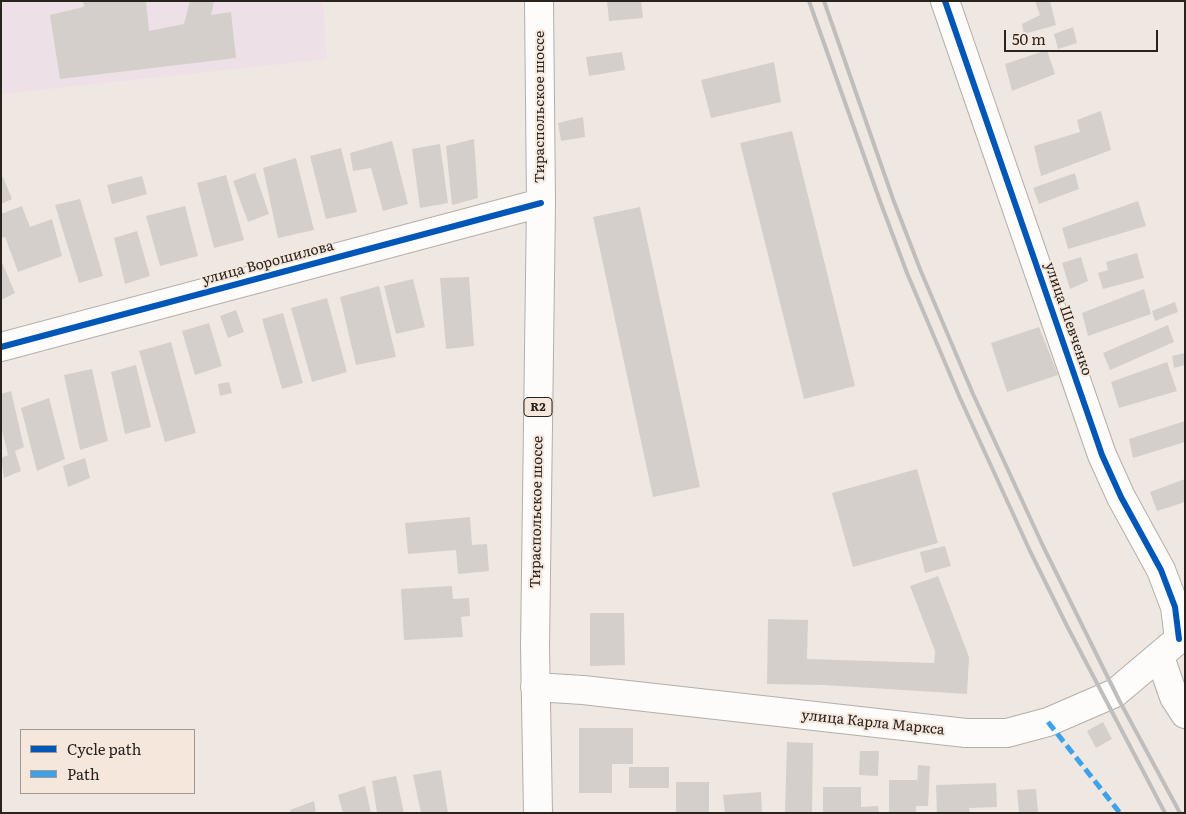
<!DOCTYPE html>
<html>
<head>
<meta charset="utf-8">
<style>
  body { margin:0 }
  #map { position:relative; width:1186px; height:814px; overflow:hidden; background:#efe8e2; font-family:Literata,serif }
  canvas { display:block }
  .frame { position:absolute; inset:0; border:2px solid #28231f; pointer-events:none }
  .legend { position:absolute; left:20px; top:729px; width:175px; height:65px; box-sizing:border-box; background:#f5e7dc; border:1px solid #a39990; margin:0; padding:6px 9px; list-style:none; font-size:15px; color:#28231f }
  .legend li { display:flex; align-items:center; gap:10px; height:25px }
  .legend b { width:25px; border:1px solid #a39990 }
  .scale { position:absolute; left:1004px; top:30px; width:154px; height:22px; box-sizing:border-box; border:2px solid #28231f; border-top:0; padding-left:6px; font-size:15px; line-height:18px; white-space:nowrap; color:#28231f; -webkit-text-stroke:4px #f5e7dc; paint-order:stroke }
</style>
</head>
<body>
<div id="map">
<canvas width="1186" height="814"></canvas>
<div class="frame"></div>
<ul class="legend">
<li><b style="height:6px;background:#0057b8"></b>Cycle path</li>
<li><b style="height:6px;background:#3ea2ea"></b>Path</li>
</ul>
<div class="scale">50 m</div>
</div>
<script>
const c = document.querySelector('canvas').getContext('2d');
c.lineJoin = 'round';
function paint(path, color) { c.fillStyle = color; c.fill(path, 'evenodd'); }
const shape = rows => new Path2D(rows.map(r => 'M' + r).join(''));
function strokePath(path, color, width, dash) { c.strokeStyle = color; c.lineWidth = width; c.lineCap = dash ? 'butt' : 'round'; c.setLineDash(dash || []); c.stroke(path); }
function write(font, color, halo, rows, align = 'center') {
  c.font = font + ' Literata,serif'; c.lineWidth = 4; c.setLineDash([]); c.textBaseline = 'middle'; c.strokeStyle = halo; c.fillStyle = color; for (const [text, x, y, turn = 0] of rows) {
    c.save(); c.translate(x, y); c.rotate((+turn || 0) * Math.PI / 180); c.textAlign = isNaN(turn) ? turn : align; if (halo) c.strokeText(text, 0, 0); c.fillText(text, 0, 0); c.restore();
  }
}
paint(shape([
  [1,1,323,1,327,59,1,94]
]), '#ede0e6');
paint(shape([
  [83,1,146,1,149,31,184,24,190,1,214,1,211,15,231,12,236,58,60,79,50,15,84,7],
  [607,1,641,1,643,18,609,21],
  [1035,1,1050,1,1056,25,1024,34,1022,24,1040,15],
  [1073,27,1077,43,1058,49,1054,34],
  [1047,50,1055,74,1012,91,1005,64],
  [622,52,625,70,589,76,586,57],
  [774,62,781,102,711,118,701,80],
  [1101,111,1111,150,1041,176,1034,146,1080,132,1077,120],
  [583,117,585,137,561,141,558,123],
  [792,131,855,386,804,399,740,143],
  [474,139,478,198,452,205,446,146],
  [392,141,408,204,383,211,371,168,353,171,350,153],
  [440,144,448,203,420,208,412,149],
  [341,148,357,212,326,219,310,156],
  [296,158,314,230,278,238,263,168],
  [255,173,269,214,248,222,233,181],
  [1075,173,1079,189,1039,204,1033,188],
  [226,175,244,240,214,248,197,183],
  [142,176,147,194,112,204,107,185],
  [3,177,12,199,1,204,1,178],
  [80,199,103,276,79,283,55,205],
  [1138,201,1146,226,1068,249,1062,228],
  [22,206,30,227,52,219,62,256,18,272,5,237,1,238,1,214],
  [185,206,198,256,160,266,146,216],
  [640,207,700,487,653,497,593,217],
  [137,231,150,276,125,284,114,238],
  [1137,253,1144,278,1103,289,1098,273,1108,270,1106,262],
  [1081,257,1088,281,1070,289,1062,263],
  [1,260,15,293,1,300],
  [469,277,474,346,446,349,440,278],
  [413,279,425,327,396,334,384,286],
  [379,286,396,357,356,365,340,297],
  [1144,289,1151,314,1088,336,1082,313],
  [327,298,347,372,312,382,291,308],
  [1175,302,1178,312,1155,321,1152,311],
  [236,310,244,332,228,338,220,316],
  [283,313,303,383,282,389,262,319],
  [209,323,222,366,195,375,182,331],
  [1168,325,1174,342,1110,370,1103,353],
  [1039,327,1058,375,1007,392,991,343],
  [171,342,196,433,165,442,139,351],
  [1185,353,1185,365,1174,368,1172,356],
  [1167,362,1177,391,1119,408,1111,382],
  [136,365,151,427,125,434,111,372],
  [92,369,108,441,80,450,64,375],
  [229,382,232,393,220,396,218,384],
  [11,391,24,447,15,451,21,471,4,478,1,458,8,455,1,426,1,394],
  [49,398,65,459,37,471,21,408],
  [1185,421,1185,442,1133,458,1129,439],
  [85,458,90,478,68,487,63,466],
  [917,469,938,543,853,567,832,493],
  [1185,479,1185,502,1157,511,1150,492],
  [470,517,472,545,487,544,489,571,458,574,456,550,408,554,405,523],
  [945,546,951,566,925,573,920,552],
  [938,576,969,657,967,694,824,685,767,684,768,619,808,620,807,659,934,663,935,651,910,586],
  [452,586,453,599,469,598,470,616,461,617,463,637,404,640,401,589],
  [590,613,624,613,625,665,590,666],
  [1103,722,1112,739,1096,748,1087,731],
  [579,728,633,728,633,764,612,764,612,793,579,793],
  [787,742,813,743,812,813,785,813],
  [860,751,879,751,878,776,859,775],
  [918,765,930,766,928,806,916,806,916,813,889,813,889,780,917,780,917,787],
  [629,767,669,767,669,788,629,788],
  [441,770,448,813,421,813,413,775],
  [396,776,404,813,377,813,372,781],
  [676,782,709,782,709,813,676,813],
  [996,783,997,807,969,808,970,813,937,813,936,785],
  [365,786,371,813,343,813,338,795],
  [823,787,861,787,861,807,878,806,879,813,823,813],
  [1036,789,1038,813,1019,813,1017,790],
  [761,792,762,813,725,813,723,795],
  [314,801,316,813,291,813,290,810]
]), '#d4cfca');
const minor = shape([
  [945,1,1102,455,1121,497,1161,570,1175,607,1179,639],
  [1,347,541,203],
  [1160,657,1174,697,1185,714]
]);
const major = shape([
  [535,687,583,690,966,733,1007,733,1048,722,1115,693,1179,639,1185,636],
  [538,813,535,647,541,203,539,1]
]);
strokePath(minor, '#b4aea9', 30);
strokePath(major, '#b4aea9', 30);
strokePath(minor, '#fdfcfb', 28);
strokePath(major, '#fdfcfb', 28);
strokePath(shape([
  [809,1,880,201,907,273,960,398,1030,551,1067,626,1165,813],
  [824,1,893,199,920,269,973,394,1043,546,1119,700,1180,813]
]), '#c0bebd', 4);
strokePath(shape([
  [1048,722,1120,813]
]), '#3ea2ea', 5, [10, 5]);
strokePath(shape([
  [945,1,1102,455,1121,497,1161,570,1175,607,1179,639],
  [1,347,541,203]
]), '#0057b8', 6);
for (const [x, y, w] of [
  [538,407,28]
]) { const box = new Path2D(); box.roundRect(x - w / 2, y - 9.5, w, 19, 4); c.fillStyle = '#f5e7dc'; c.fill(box); strokePath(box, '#28231f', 1); }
write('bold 12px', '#28231f', null, [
  ["R2",538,407]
]);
write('14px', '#28231f', '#f5e7dc', [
  ["Тираспольское шоссе",540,107,-90],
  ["улица Ворошилова",268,263,-15],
  ["улица Шевченко",1068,319,71],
  ["Тираспольское шоссе",537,512,-89],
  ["улица Карла Маркса",873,723,6]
]);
</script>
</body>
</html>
